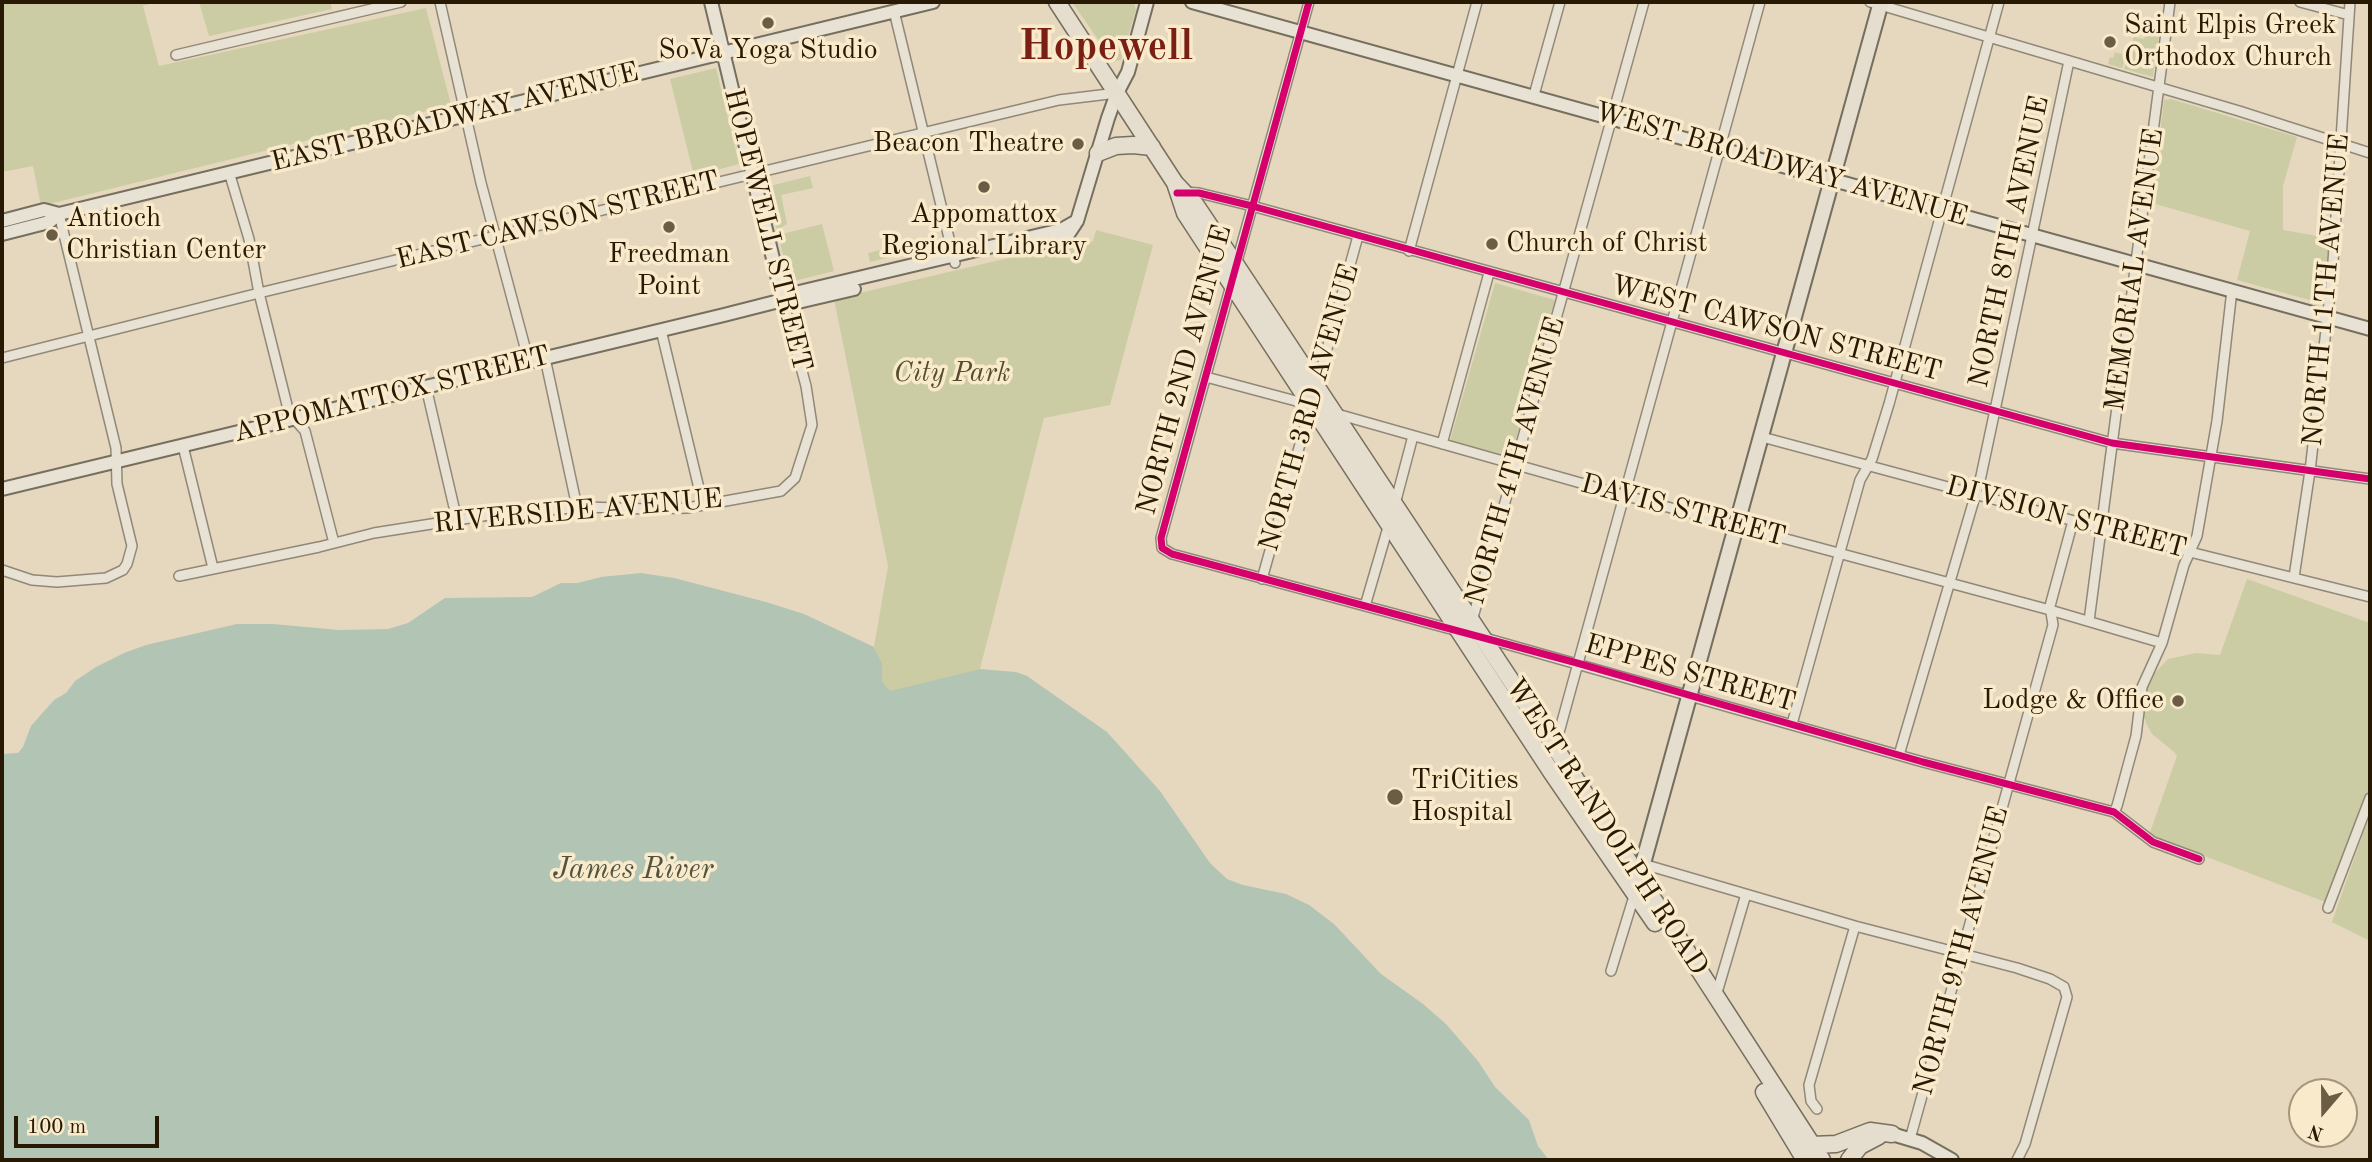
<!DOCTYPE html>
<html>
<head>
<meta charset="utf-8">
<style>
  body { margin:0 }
  #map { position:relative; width:2372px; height:1162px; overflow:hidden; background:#e5d8be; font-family:"Old Standard TT",serif }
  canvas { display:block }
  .frame { position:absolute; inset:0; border:4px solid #281904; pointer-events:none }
  .north { position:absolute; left:2288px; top:1078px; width:70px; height:70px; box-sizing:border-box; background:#f8eaca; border:2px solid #a5967b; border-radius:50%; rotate:200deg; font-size:19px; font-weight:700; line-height:28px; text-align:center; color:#281904 }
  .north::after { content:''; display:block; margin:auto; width:24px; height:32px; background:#6a5c45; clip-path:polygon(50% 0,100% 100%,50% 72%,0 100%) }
  .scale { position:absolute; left:14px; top:1116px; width:145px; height:32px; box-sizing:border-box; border:4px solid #281904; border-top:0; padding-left:9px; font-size:21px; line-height:24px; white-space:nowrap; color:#281904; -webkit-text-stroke:5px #f8eaca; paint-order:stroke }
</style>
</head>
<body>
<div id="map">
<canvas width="2372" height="1162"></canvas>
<div class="frame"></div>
<div class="north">N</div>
<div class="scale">100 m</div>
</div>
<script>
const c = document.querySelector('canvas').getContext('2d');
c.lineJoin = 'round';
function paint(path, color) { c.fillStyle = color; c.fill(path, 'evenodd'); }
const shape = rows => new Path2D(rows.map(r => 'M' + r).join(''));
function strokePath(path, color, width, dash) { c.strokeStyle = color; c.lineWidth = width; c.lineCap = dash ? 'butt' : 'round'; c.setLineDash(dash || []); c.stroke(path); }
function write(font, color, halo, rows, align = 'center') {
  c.font = font + ' "Old Standard TT",serif'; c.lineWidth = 7; c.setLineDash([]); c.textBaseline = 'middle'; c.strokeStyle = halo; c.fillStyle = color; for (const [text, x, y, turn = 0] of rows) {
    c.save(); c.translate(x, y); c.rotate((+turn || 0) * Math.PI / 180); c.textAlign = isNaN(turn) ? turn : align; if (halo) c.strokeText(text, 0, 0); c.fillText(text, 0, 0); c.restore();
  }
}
paint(shape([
  [2,2,156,2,143,6,159,66,426,8,451,105,41,206,33,166,2,172],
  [199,2,330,2,332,9,209,36],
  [1072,2,1134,2,1136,10,1121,60,1113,61],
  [2145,34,2159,35,2156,56,2130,48,2134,37,2144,39],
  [2124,48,2128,50,2122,68,2108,64,2110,57,2113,58,2115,52,2122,54],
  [2130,50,2155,58,2153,77,2124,69],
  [716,68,739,164,694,176,670,79],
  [2171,99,2297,137,2283,186,2283,230,2329,238,2324,304,2237,280,2250,231,2152,203,2164,100],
  [810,176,813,188,781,195,787,224,777,230,766,187],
  [822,224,834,271,790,282,778,235],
  [1096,230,1153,245,1110,405,1044,418,980,669,890,692,882,683,882,663,874,647,888,566,834,299,1089,239,1089,243,1093,241],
  [933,237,936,246,870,262,868,253],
  [1495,283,1555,300,1511,458,1450,441],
  [2247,579,2370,623,2370,785,2328,903,2149,835,2177,756,2174,752,2152,734,2146,723,2143,713,2144,690,2151,677,2168,659,2196,653,2220,655],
  [2370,813,2370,941,2332,922]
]), '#cbcca4');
paint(shape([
  [641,573,674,578,766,602,804,614,874,647,882,663,882,682,890,691,980,669,1016,672,1027,676,1107,732,1160,791,1210,863,1227,879,1243,885,1286,894,1309,905,1334,924,1381,974,1423,1004,1446,1024,1478,1061,1495,1087,1529,1120,1538,1146,1549,1160,2,1160,2,754,18,753,23,747,31,726,54,700,66,693,75,681,96,667,124,653,146,645,237,624,273,624,339,630,388,629,408,623,445,598,532,597,561,583,578,583,601,577]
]), '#b2c4b4');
const street = shape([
  [440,2,481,183,529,362],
  [1870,2,2239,111,2370,153],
  [2300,2,2349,15],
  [894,11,955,263],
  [176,55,401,2],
  [1534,95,1560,2],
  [229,172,249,239,259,293,289,413,305,431,334,543],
  [1183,192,1199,193,1252,206,2112,443,2370,479],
  [1409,251,1477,2],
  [1236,265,1309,2],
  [1231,285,1161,538,1162,548,1172,554,1458,631],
  [661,330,703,505],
  [2,358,259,293,1059,100,1117,93],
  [545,358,577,507],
  [1206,377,1311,405],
  [1317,385,1358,236],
  [426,387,457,520],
  [1337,414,1623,495,2050,610,2162,643],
  [1762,437,2190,552,2370,597],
  [1442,444,1489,273],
  [183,446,213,568],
  [1395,504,1413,436],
  [2,570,32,580,57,582,106,578,123,570,127,564,132,546,117,484,116,448,59,214],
  [179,576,319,547,374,533,495,514,585,507,649,509,687,508,781,491,795,478,812,425,806,386,783,300],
  [2294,577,2310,471,2332,277,2350,2],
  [1262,579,1311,405],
  [1365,606,1389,524],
  [1472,621,1644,2],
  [2089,621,2170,2],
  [1485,638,1923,762,2114,812,2153,842,2199,859],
  [1792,724,1860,480,1872,459,1889,404,1999,2],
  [1555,747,1760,2],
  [1899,755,1981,476,2069,61],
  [2114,812,2117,806,2136,736,2142,687,2162,643,2184,565,2197,536,2217,421,2232,290],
  [1643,864,1855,926,2017,968,2050,979,2064,987,2067,997,2025,1144,2017,1160],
  [2328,908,2370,798],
  [1611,971,1635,893],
  [1716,996,1746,894],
  [1817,1109,1811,1101,1809,1085,1855,926],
  [1910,1139,2053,625,2050,606,2073,521]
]);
const secondary = shape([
  [711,2,783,300],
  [1192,2,2370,329],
  [2,221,44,210,59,214,933,2],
  [2,234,49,222,59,214],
  [1018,249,1067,236,1077,221,1108,118,1117,93,1128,72,1147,2],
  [783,300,798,302,854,289],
  [2,489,724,315,783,300,795,293,1061,230,1077,221],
  [1892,1134,1922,1143,1952,1160]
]);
const primary = shape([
  [1637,885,1881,2]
]);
const highway = shape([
  [1057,2,1175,183,1195,204,1236,265,1549,738,1822,1160],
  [1098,153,1116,146,1133,145,1152,147],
  [1176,186,1185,213,1552,773,1655,923],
  [1764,1092,1805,1160],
  [1812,1145,1836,1144,1870,1131,1892,1134],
  [1849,1160,1860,1146,1879,1136]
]);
strokePath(street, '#918877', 12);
strokePath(secondary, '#766e5e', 16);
strokePath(primary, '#766e5e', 18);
strokePath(highway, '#766e5e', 19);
strokePath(street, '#e8e2d5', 9);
strokePath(secondary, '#e8e2d5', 12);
strokePath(primary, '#e5dece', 14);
strokePath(highway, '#e5dece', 16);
strokePath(shape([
  [1309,2,1161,538,1162,548,1172,554,1577,663,1923,762,2114,812,2153,842,2199,859],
  [1177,193,1199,193,1252,206,2112,443,2370,479]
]), '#d6006c', 7);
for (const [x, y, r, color] of [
  [768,23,7,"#6a5c45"],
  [2110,42,7,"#6a5c45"],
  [1078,144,7,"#6a5c45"],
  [984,187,7,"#6a5c45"],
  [669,227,7,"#6a5c45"],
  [52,235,7,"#6a5c45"],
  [1492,244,7,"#6a5c45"],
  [2178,701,7,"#6a5c45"],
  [1395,797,9,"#6a5c45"]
]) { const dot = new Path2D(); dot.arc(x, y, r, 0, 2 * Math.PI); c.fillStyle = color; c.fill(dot); strokePath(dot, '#f8eaca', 2.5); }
write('28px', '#281904', '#f8eaca', [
  ["Saint Elpis Greek",2124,26],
  ["Orthodox Church",2124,58],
  ["SoVa Yoga Studio",768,51,"center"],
  ["Beacon Theatre",1064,144,"right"],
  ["Appomattox",984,215,"center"],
  ["Regional Library",984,247,"center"],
  ["Antioch",66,219],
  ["Christian Center",66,251],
  ["Church of Christ",1506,244],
  ["Freedman",669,255,"center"],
  ["Point",669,287,"center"],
  ["Lodge & Office",2164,701,"right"],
  ["TriCities",1411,781],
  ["Hospital",1411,813]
], 'left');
write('28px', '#281904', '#f8eaca', [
  ["EAST BROADWAY AVENUE",455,118,-14],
  ["WEST BROADWAY AVENUE",1781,165,16],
  ["EAST CAWSON STREET",558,221,-14],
  ["HOPEWELL STREET",767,230,76],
  ["NORTH 8TH AVENUE",2010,242,-78],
  ["MEMORIAL AVENUE",2135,270,-82],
  ["NORTH 11TH AVENUE",2327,290,-85],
  ["WEST CAWSON STREET",1776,329,15],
  ["NORTH 2ND AVENUE",1185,370,-75],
  ["APPOMATTOX STREET",392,395,-14],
  ["NORTH 3RD AVENUE",1310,408,-74],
  ["NORTH 4TH AVENUE",1516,461,-74],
  ["DAVIS STREET",1683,511,15],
  ["RIVERSIDE AVENUE",578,512,-5],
  ["DIVSION STREET",2066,518,15],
  ["EPPES STREET",1690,674,16],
  ["WEST RANDOLPH ROAD",1606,827,57],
  ["NORTH 9TH AVENUE",1962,951,-75]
]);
write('italic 28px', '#534c2e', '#f8eaca', [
  ["City Park",952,374]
]);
write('italic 30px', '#515240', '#f8eaca', [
  ["James River",633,870]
]);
write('bold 42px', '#7a1f14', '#f8eaca', [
  ["Hopewell",1106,48]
]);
</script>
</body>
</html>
